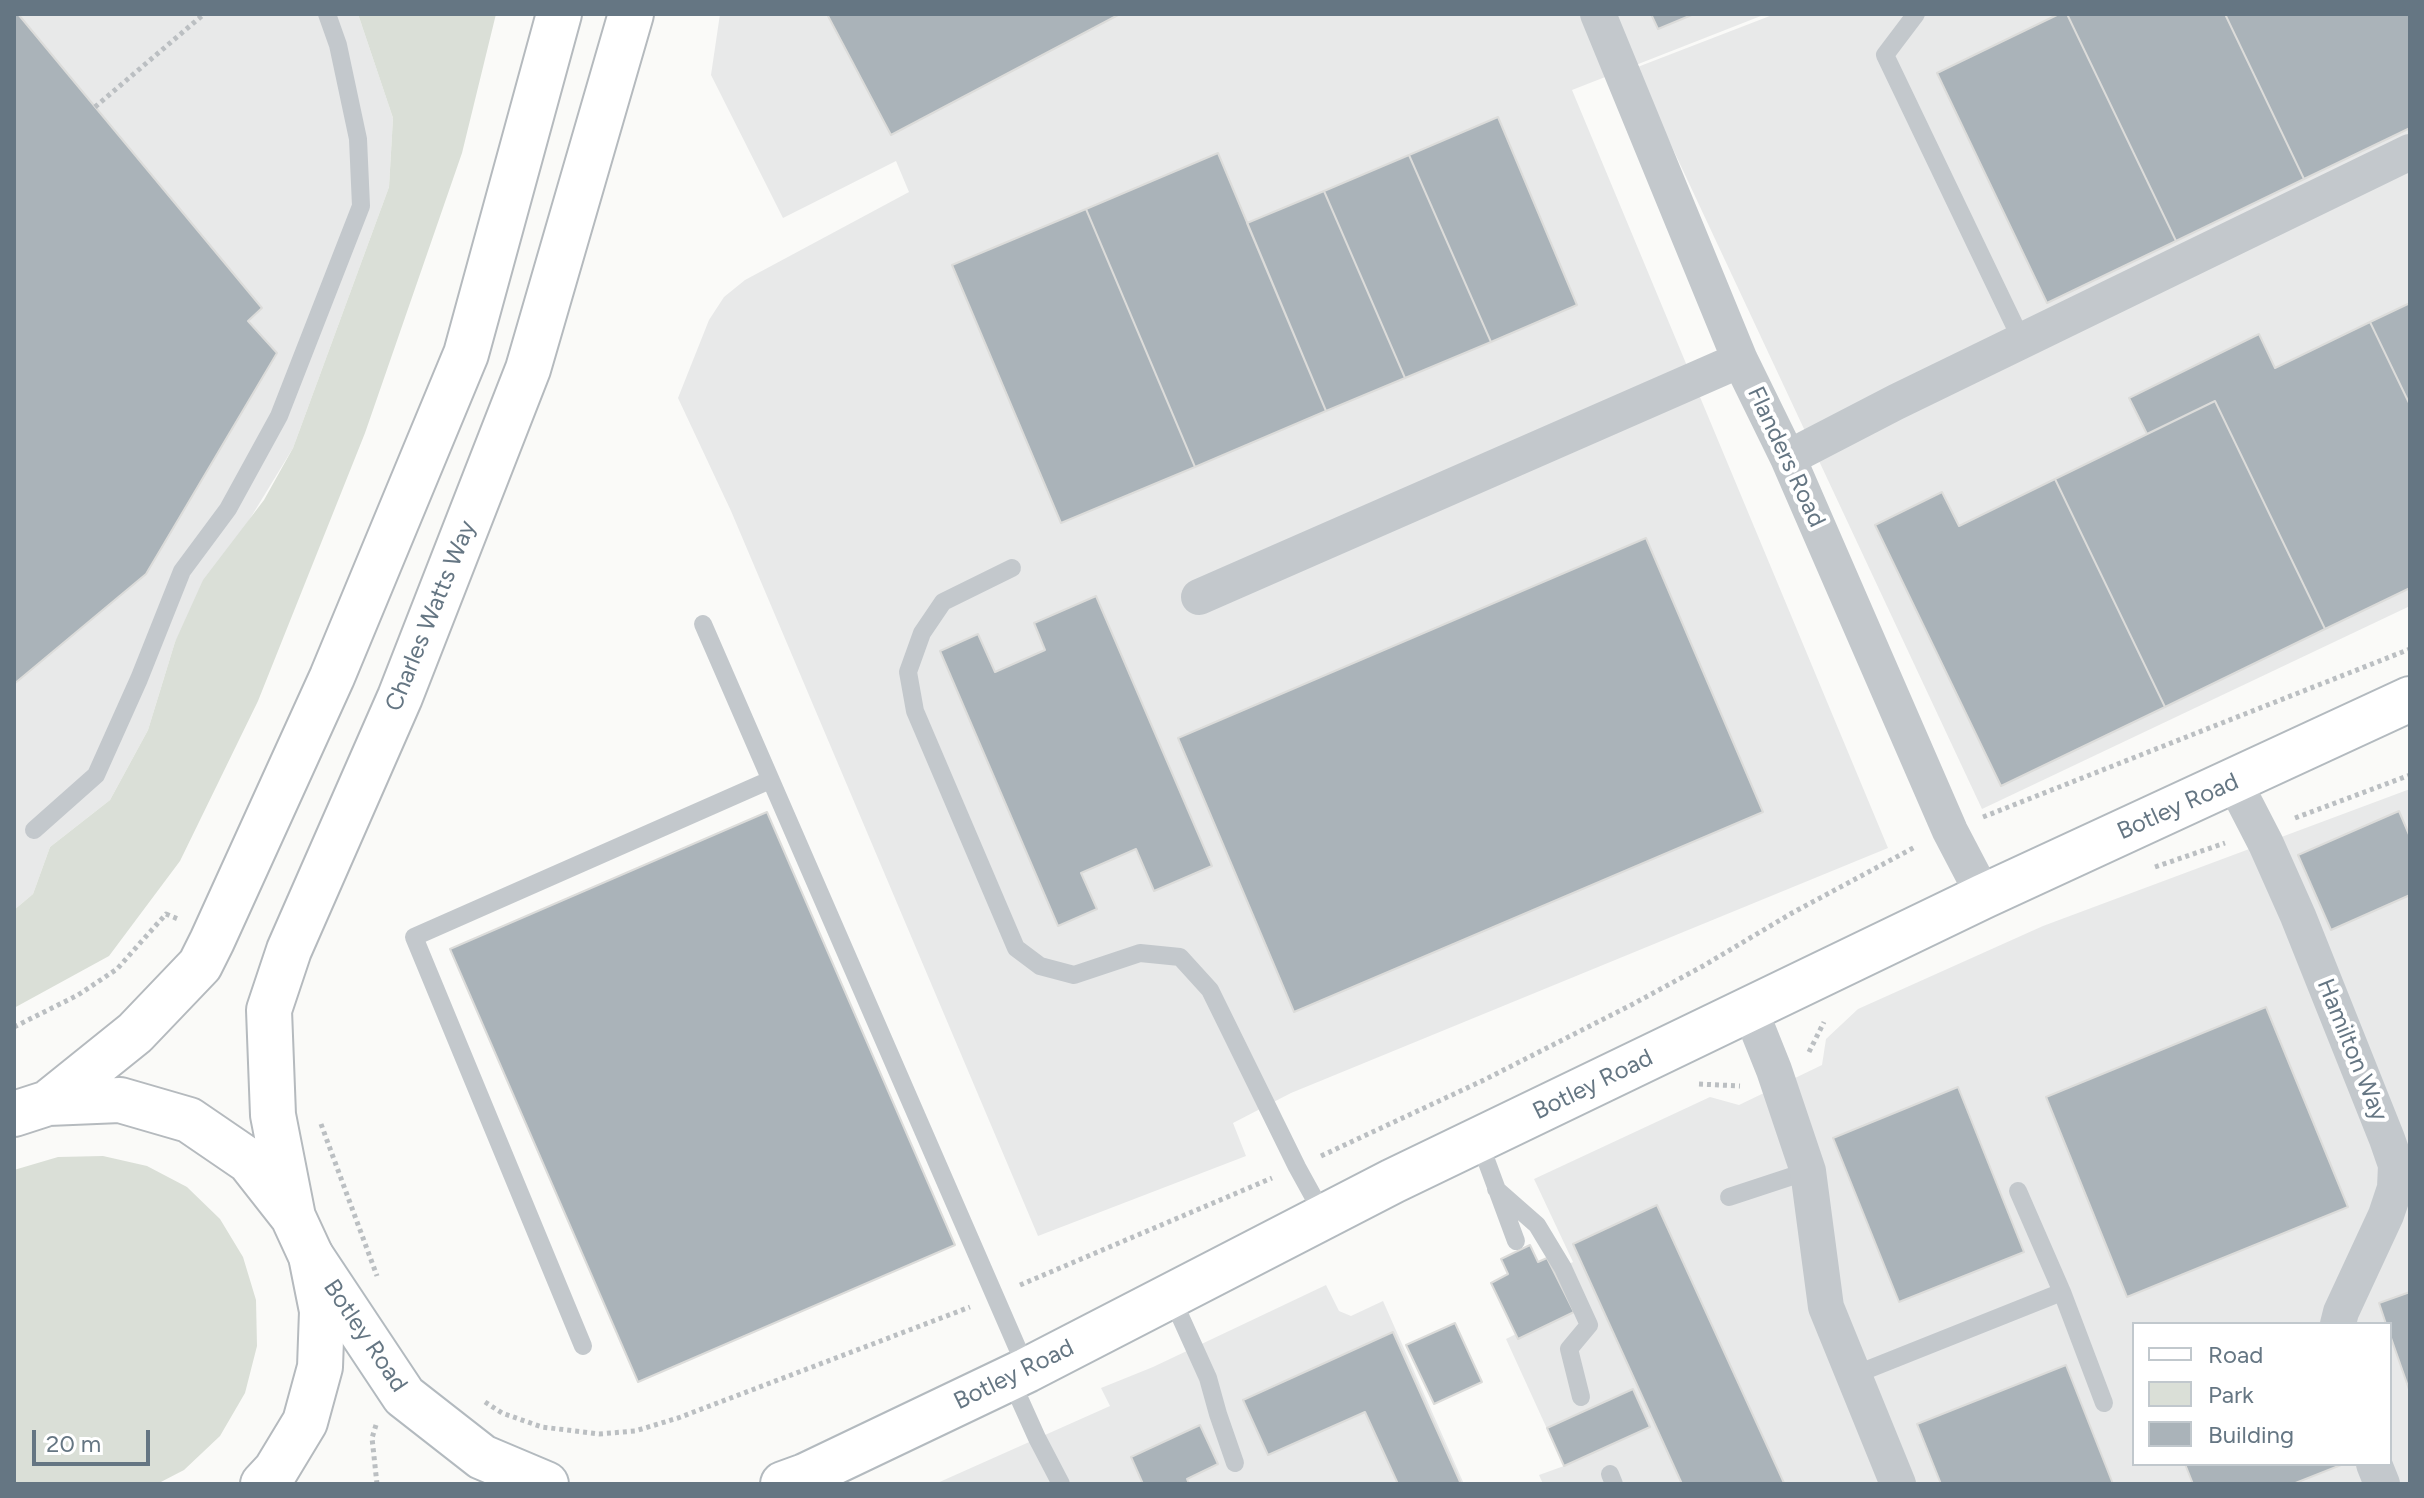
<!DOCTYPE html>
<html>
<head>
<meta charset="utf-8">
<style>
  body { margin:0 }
  #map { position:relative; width:2424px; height:1498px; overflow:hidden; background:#fafaf8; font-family:Figtree,sans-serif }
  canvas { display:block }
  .frame { position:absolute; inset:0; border:16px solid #657683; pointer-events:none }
  .legend { position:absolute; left:2132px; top:1322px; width:260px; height:144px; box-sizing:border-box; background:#fff; border:2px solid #c1c8cd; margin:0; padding:10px 14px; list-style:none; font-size:24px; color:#657683 }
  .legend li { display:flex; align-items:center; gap:16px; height:40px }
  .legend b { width:40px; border:2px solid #c1c8cd }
  .scale { position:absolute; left:32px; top:1430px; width:118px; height:36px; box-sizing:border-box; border:4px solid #657683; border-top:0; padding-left:10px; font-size:24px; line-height:28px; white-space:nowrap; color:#657683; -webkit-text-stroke:6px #fff; paint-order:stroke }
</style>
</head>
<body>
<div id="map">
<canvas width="2424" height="1498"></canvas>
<div class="frame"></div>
<ul class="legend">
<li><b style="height:10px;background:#fff"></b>Road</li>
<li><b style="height:22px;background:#dadfd7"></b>Park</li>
<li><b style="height:22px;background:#aab3b9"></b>Building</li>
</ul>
<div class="scale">20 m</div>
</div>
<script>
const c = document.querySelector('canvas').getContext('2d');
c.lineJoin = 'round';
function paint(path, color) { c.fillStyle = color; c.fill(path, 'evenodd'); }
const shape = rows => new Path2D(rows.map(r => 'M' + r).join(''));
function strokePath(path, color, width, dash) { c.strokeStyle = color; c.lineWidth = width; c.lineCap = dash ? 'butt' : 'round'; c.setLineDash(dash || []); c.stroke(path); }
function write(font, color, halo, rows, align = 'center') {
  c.font = font + ' Figtree,sans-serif'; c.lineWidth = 8; c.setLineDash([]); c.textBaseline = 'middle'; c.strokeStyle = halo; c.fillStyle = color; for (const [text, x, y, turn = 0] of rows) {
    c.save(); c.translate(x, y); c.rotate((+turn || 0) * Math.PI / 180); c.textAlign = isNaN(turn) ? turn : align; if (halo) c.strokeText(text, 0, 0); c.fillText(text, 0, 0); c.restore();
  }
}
paint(shape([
  [14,14,358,14,393,118,389,187,293,448,175,642,148,730,110,800,50,847,33,894,14,910],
  [720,14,1766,14,1572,90,1888,848,1291,1093,1233,1123,1246,1156,1038,1236,731,511,678,398,709,320,724,297,745,280,909,192,896,161,783,218,711,75],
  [1775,14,2410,14,2410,606,1982,809,1635,68],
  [2410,789,2410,1484,1543,1484,1539,1475,1564,1466,1506,1339,1516,1334,1519,1339,1573,1311,1554,1271,1573,1262,1534,1179,1710,1097,1739,1105,1822,1065,1826,1039,1858,1009,2043,926],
  [2134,1324,2390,1324,2390,1464,2134,1464],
  [1326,1285,1339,1311,1351,1316,1383,1301,1464,1484,935,1484,1110,1406,1101,1388,1153,1367]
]), '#e8e9e9');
paint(shape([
  [358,14,496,14,462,153,365,433,258,701,180,861,109,956,14,1008,14,910,33,894,50,847,110,800,148,730,175,642,203,580,264,500,293,448,389,187,393,118],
  [103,1156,147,1166,187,1187,220,1219,243,1257,256,1300,257,1346,245,1393,220,1436,184,1470,157,1484,14,1484,14,1170,58,1157]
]), '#dadfd7');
const building = shape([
  [14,14,18,14,262,308,248,321,277,353,146,574,14,684,14,14],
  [827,14,1120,14,891,135,827,14],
  [1651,14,1694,14,1658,29,1651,14],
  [2059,14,2067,14,2176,241,2047,303,1937,73,2059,14],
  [2067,14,2225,14,2304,179,2176,241,2067,14],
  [2225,14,2410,14,2410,128,2304,179,2225,14],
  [1498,117,1577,305,1491,342,1409,155,1498,117],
  [1218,153,1326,411,1195,467,1086,209,1218,153],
  [1409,155,1491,342,1405,378,1324,191,1409,155],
  [1324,191,1405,378,1326,411,1247,223,1324,191],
  [1086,209,1195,467,1061,523,952,265,1086,209],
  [2410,303,2410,405,2370,322,2410,303],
  [2370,322,2410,405,2410,588,2325,629,2215,401,2147,434,2129,398,2259,334,2275,368,2370,322],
  [2215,401,2325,629,2165,707,2055,479,2215,401],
  [2055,479,2165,707,2001,786,1875,525,1942,492,1959,526,2055,479],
  [1646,538,1763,812,1294,1012,1178,738,1646,538],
  [1096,596,1212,866,1154,891,1136,849,1081,873,1097,909,1058,926,940,651,978,634,995,672,1045,650,1034,623,1096,596],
  [2399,811,2410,837,2410,895,2331,930,2298,855,2399,811],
  [767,812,955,1245,638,1382,450,949,767,812],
  [2266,1007,2348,1207,2127,1297,2046,1097,2266,1007],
  [1958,1087,2024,1252,1899,1302,1833,1138,1958,1087],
  [1657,1205,1784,1483,1781,1484,1682,1484,1573,1244,1657,1205],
  [1530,1245,1538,1262,1547,1258,1574,1312,1518,1339,1491,1283,1508,1274,1501,1259,1530,1245],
  [2410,1292,2410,1392,2390,1335,2390,1324,2386,1324,2379,1303,2410,1292],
  [1455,1323,1482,1382,1434,1404,1406,1345,1455,1323],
  [1393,1332,1461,1484,1398,1484,1365,1412,1268,1455,1243,1400,1393,1332],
  [2066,1365,2113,1484,1941,1484,1917,1424,2066,1365],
  [1633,1389,1650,1427,1564,1466,1547,1428,1633,1389],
  [1200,1425,1218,1464,1187,1479,1189,1484,1143,1484,1131,1457,1200,1425],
  [2185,1464,2340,1464,2341,1465,2293,1484,2193,1484,2185,1464]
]);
paint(building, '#aab3b9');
strokePath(building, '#dcdcda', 2);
const secondary = shape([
  [311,1256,404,1396,482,1457,546,1484],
  [783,1484,805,1476,1027,1370,1393,1181,1984,896,2410,699]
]);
const primary = shape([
  [48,1103,135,1033,200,965,212,941,332,677,466,354,559,14],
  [14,1114,48,1103,120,1100,189,1120,249,1161,293,1217,311,1256,322,1311,320,1367,305,1422,276,1470,263,1484],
  [293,1217,273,1115,269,1010,289,950,400,697,528,369,631,14]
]);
strokePath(secondary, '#b3babf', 48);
strokePath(primary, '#b5babe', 48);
strokePath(shape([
  [95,107,204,14],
  [1983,817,2410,649],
  [2295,818,2410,775],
  [2155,867,2225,843],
  [14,1027,78,995,117,969,166,914,178,919],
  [1809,1052,1824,1022],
  [1699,1084,1740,1086],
  [321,1124,377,1276],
  [1321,1156,1484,1080,1633,1004,1703,966,1792,913,1915,847],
  [1020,1285,1272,1178],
  [485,1402,502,1413,542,1427,599,1434,635,1431,678,1418,970,1307],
  [376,1425,372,1438,377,1484]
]), '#bbbfc2', 5, [4, 4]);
strokePath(shape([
  [1916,14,1885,55,2022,341],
  [1012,568,943,602,922,633,908,672,915,711,1016,948,1040,966,1074,975,1140,953,1180,957,1210,990,1297,1167,1324,1216],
  [703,624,1027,1370],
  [34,830,96,775,139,679,182,571,228,509,279,416,361,206,358,139,338,45,327,14],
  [1479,1141,1516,1241],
  [1496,1189,1537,1225,1563,1268,1589,1325,1569,1349,1581,1397],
  [2018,1191,2062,1292,2104,1403],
  [1729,1197,1808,1171],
  [1171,1296,1208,1378,1218,1414,1235,1463],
  [583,1346,414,937,770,780],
  [1854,1375,2062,1292],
  [1010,1378,1037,1438,1061,1484],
  [1610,1474,1614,1484]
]), '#c3c8cc', 18);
strokePath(shape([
  [1598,14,1740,360,1788,458,1950,831,1984,896],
  [1788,458,1896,402,2410,152],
  [1199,597,1740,360],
  [2234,782,2266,844,2298,916,2387,1139,2396,1165,2395,1188,2386,1215,2341,1312,2338,1324],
  [1750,1010,1774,1070,1808,1171,1826,1307,1898,1484],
  [2374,1464,2382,1484]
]), '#c3c8cc', 36);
strokePath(secondary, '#fff', 44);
strokePath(primary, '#fff', 44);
write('24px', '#657683', '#fff', [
  ["Flanders Road",1786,457,65],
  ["Charles Watts Way",431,616,-68],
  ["Botley Road",2178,807,-24],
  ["Hamilton Way",2352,1050,68],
  ["Botley Road",1593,1085,-26],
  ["Botley Road",365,1336,56],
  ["Botley Road",1014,1375,-26]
]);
</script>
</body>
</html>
